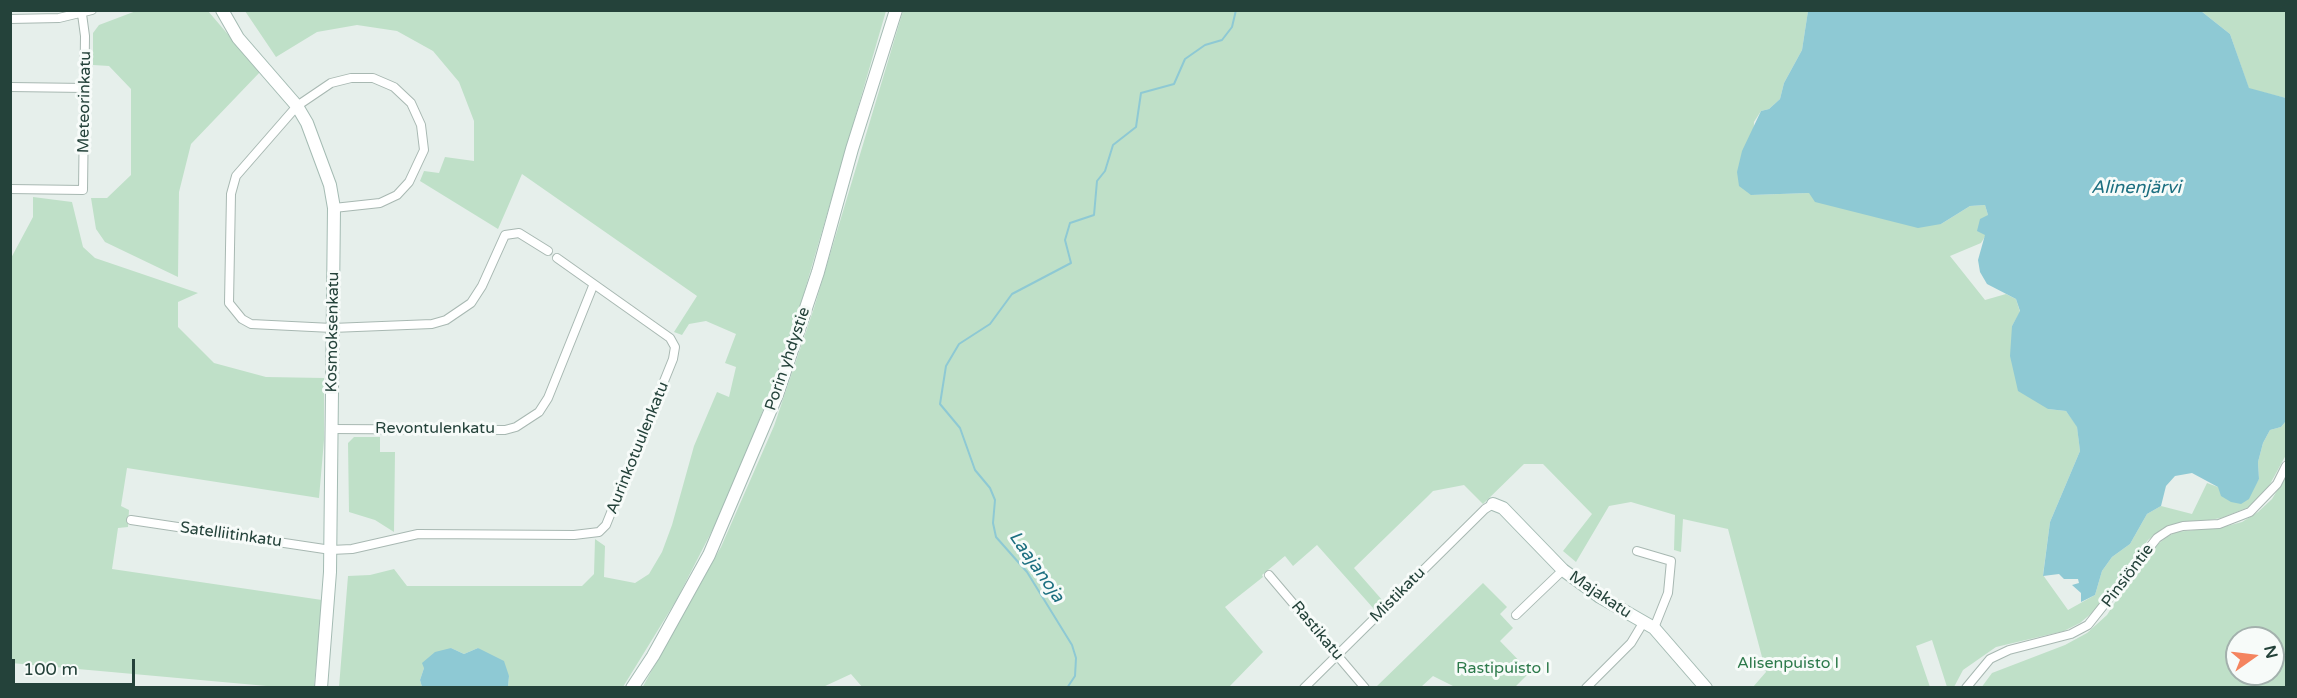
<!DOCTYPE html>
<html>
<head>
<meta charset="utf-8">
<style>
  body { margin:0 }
  #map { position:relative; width:2297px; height:698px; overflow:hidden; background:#e6efeb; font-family:"Varela Round",sans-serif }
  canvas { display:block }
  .frame { position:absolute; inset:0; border:12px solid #24423a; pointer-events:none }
  .north { position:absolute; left:2225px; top:626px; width:60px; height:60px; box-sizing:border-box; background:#f7fbf9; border:2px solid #a3b1ad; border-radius:50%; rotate:76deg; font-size:16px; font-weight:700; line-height:24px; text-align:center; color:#24423a }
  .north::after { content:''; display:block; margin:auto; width:21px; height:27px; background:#f4845f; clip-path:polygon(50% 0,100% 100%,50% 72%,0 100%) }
  .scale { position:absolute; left:12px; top:659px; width:123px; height:27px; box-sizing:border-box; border:3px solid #24423a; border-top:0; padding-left:8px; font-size:18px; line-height:21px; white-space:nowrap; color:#24423a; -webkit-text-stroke:4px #f7fbf9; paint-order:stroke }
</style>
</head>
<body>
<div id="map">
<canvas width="2297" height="698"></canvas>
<div class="frame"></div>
<div class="north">N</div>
<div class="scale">100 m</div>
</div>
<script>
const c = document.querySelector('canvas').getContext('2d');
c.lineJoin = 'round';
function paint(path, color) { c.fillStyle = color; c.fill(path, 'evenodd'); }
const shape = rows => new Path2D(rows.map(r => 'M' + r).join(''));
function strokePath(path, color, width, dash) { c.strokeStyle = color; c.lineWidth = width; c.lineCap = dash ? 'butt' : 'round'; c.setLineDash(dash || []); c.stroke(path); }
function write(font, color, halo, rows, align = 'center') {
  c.font = font + ' "Varela Round",sans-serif'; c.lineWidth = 6; c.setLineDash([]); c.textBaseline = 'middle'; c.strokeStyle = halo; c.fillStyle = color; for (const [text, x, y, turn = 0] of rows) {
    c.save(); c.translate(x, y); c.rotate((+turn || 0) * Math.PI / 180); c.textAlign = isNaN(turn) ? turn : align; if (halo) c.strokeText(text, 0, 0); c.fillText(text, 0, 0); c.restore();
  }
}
paint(shape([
  [136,11,208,11,260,72,191,144,179,192,178,277,105,242,96,229,91,198,107,198,131,175,131,89,109,66,93,65,93,33,99,25],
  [245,11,886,11,795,324,751,442,718,519,677,599,623,687,508,687,509,676,478,648,464,654,451,648,424,668,420,680,422,687,339,687,348,576,370,575,394,569,407,586,582,586,594,574,595,539,605,546,604,577,635,583,649,574,662,552,672,525,694,446,717,392,729,397,736,367,725,363,736,334,706,321,689,324,682,335,674,332,697,296,522,174,498,229,420,181,424,171,439,173,445,157,474,161,474,121,459,82,433,51,397,31,357,25,317,32,276,57],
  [903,11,1808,11,1802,50,1784,83,1780,99,1769,109,1761,111,1754,122,1751,195,1809,193,1941,224,1970,206,1985,205,1988,215,1986,235,1981,243,1950,256,1985,300,2006,294,2016,299,2020,312,2012,326,2048,409,2066,411,2077,426,2080,451,2050,522,2043,575,2068,610,2095,595,2102,571,2112,557,2130,544,2147,514,2161,506,2192,514,2207,483,2218,487,2252,490,2259,479,2258,462,2263,443,2270,430,2281,427,2286,421,2286,455,2264,495,2249,507,2221,518,2163,528,2148,540,2099,607,2080,623,2064,631,1996,647,1963,670,1954,687,1947,687,1932,640,1916,646,1930,687,1753,687,1766,672,1728,529,1683,519,1681,552,1674,550,1675,515,1631,502,1609,506,1576,562,1563,551,1592,514,1543,464,1524,464,1483,504,1464,485,1433,491,1426,498,1354,568,1383,601,1374,609,1317,545,1293,566,1285,556,1262,575,1263,577,1225,607,1263,652,1229,687,863,688,851,674,823,687,642,688,721,547,774,426,814,308],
  [2201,11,2286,11,2286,98,2249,89,2230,34],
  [33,197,72,202,83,247,95,258,198,293,178,302,178,327,214,363,266,377,324,378,324,440,319,498,127,468,121,506,129,510,128,527,118,528,112,569,322,600,314,687,278,687,11,663,10,260,33,217],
  [354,437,380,437,380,452,395,452,394,532,375,520,349,512,348,443],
  [2286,476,2286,687,1981,688,1992,673,2065,645,2087,633,2107,615,2140,563,2154,547,2167,537,2176,532,2223,527,2242,522,2258,512,2272,499],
  [2237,638,2273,638,2273,674,2237,674],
  [1483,583,1507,607,1500,614,1513,628,1500,641,1530,672,1515,687,1455,687,1433,676,1421,687,1376,687]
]), '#bfe0c8');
paint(shape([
  [1808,11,2201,11,2230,34,2249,88,2286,98,2286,421,2281,427,2270,430,2263,443,2258,462,2259,479,2249,499,2241,504,2231,502,2221,496,2218,487,2192,473,2175,476,2166,486,2161,506,2147,514,2130,544,2112,557,2102,571,2095,595,2081,602,2081,593,2072,585,2079,583,2078,579,2064,579,2059,574,2043,576,2050,522,2080,451,2077,427,2066,411,2048,409,2018,391,2010,356,2012,326,2020,311,2016,299,1987,284,1980,272,1978,260,1985,235,1977,231,1980,219,1988,215,1985,205,1970,206,1941,224,1918,228,1815,202,1809,193,1751,195,1739,186,1737,172,1742,151,1761,111,1769,109,1780,99,1784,83,1802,50],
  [451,648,464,654,478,648,504,661,509,676,508,687,422,687,420,680,424,668,422,663,435,652]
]), '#8ec9d4');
strokePath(shape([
  [1067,688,1075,676,1076,658,1072,645,1027,572,996,537,993,523,995,500,990,488,975,470,960,428,940,404,946,366,959,344,990,324,1012,294,1071,263,1065,240,1070,223,1094,215,1097,181,1105,171,1113,145,1136,127,1141,93,1174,84,1185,59,1205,45,1222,40,1232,27,1236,10]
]), '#8ec9d4', 2);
const street = shape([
  [10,19,59,18,92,10],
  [10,87,86,88],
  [10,189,83,190,85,36,82,14],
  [334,208,380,203,397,195,409,182,424,150,421,125,411,103,394,87,373,78,351,78,331,83,297,106,236,176,231,194,229,303,242,319,251,324,332,328,432,324,446,320,471,303,482,286,505,235,519,233,548,251],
  [332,429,505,430,516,427,539,412,548,398,593,286],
  [131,520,331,550,352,549,418,534,574,535,599,532,606,525,673,359,675,347,670,338,557,258],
  [1637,551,1671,561,1668,593,1654,628],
  [1269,575,1365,688],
  [1516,615,1563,570],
  [1304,688,1485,509,1493,504],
  [1586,688,1631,643,1643,623],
  [1966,688,1990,659,2009,650,2071,634,2088,625,2157,538,2169,530,2183,526,2219,524,2250,512,2277,484,2286,466]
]);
const secondary = shape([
  [222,10,238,38,297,106,307,123,330,185,334,208,330,572,321,688],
  [1493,504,1503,508,1563,570,1600,597,1654,628,1706,688],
  [632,688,653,656,709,555,777,395,818,272,852,149,896,10]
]);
strokePath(street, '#a8b8b2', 10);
strokePath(secondary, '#a4bbb3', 14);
strokePath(street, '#fff', 8);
strokePath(secondary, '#fff', 12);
write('16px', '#24423a', '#f7fbf9', [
  ["Meteorinkatu",85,102,-89],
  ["Kosmoksenkatu",333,332,-89],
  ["Porin yhdystie",788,359,-71],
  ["Revontulenkatu",435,429],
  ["Aurinkotuulenkatu",638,448,-68],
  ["Satelliitinkatu",231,535,8],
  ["Pinsiöntie",2128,576,-53],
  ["Mistikatu",1398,595,-45],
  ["Majakatu",1600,595,34],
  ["Rastikatu",1317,631,50]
]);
write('16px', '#2d7a4b', '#f7fbf9', [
  ["Alisenpuisto I",1788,664],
  ["Rastipuisto I",1503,669]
]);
write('italic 18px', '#1c6f80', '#f7fbf9', [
  ["Alinenjärvi",2136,188],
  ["Laajanoja",1036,567,55]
]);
</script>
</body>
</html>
